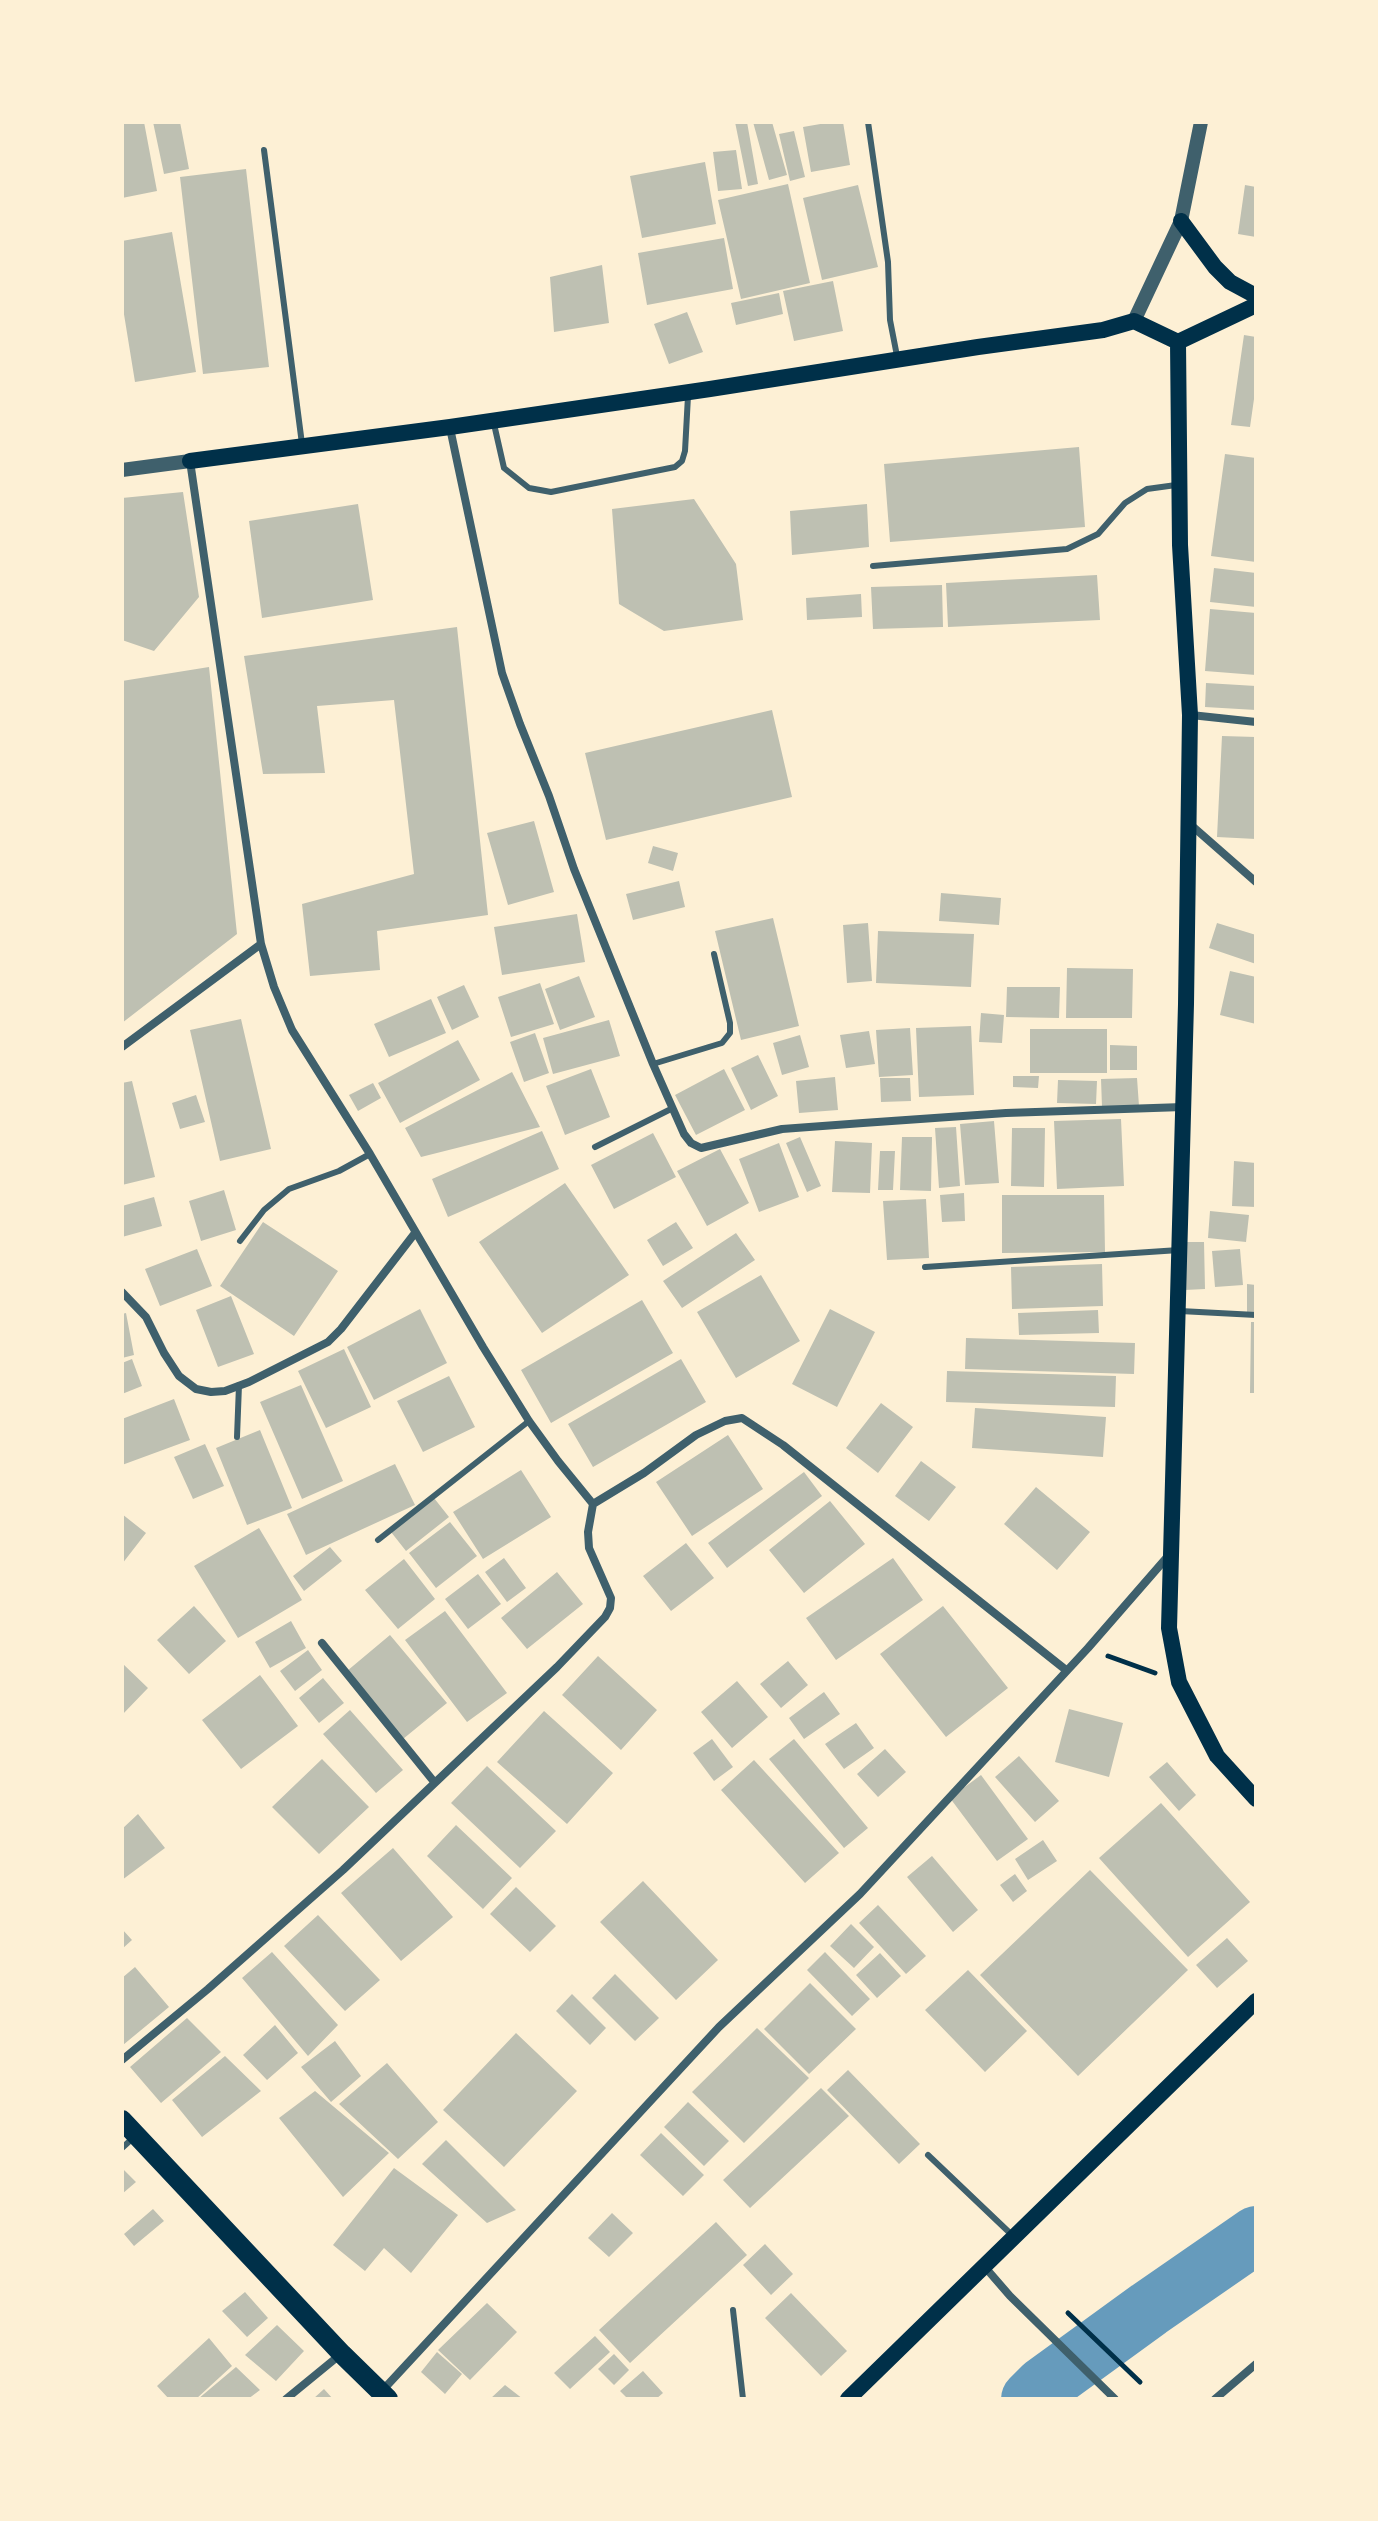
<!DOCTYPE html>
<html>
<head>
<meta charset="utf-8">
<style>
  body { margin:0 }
  #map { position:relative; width:1378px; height:2521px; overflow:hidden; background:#fdf0d5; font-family:Helvetica,sans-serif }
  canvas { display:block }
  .frame { position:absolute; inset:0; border:124px solid #fdf0d5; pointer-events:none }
</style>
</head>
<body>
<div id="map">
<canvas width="1378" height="2521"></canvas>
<div class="frame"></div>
</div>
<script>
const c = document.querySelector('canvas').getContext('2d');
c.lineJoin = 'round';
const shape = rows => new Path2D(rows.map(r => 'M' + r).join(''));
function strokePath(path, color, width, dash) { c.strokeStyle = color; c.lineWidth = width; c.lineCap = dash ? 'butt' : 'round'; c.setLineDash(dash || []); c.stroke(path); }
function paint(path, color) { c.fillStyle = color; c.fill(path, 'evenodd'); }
strokePath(shape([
  [1030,2399,1043,2386,1149,2309,1256,2235]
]), '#669bbc', 58);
paint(shape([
  [122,122,144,122,157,191,122,198],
  [153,122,180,122,189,169,164,174],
  [735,122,747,122,758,184,748,186],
  [753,122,772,122,787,175,769,180],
  [832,122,843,122,850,165,811,172,803,127],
  [794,131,805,177,790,181,779,134],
  [736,150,742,189,718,191,713,152],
  [705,162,716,224,642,238,630,176],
  [246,169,269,367,203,374,180,177],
  [788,184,810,283,741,299,718,200],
  [858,185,878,267,822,280,803,198],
  [1245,185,1256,187,1256,237,1238,234],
  [172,232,196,372,135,382,122,302,122,241],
  [724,238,733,289,647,305,638,253],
  [602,265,609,323,554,332,550,277],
  [833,281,843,331,794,341,783,291],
  [779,293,783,314,736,325,731,303],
  [687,312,703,352,669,364,654,324],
  [1244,335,1256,337,1256,385,1250,427,1231,425],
  [1079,447,1085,527,890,542,884,464],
  [1225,454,1256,458,1256,562,1211,556],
  [183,492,199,597,154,651,122,640,122,498],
  [694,499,736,564,743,620,664,631,619,604,612,509],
  [358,504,373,600,262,618,249,521],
  [867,504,869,547,792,555,790,511],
  [1214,568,1256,573,1256,607,1210,602],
  [1097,575,1100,620,948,627,946,583],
  [942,585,943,627,873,629,871,587],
  [861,594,862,617,807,620,806,598],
  [1210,609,1256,613,1256,675,1205,671],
  [457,627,488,915,377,931,380,970,310,976,302,904,414,874,394,700,317,706,325,773,263,774,244,656],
  [209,667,237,934,122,1023,122,681],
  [1206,683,1256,686,1256,710,1205,707],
  [772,710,792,797,606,840,585,753],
  [1222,736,1256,737,1256,839,1217,837],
  [534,821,554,892,508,905,487,833],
  [653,846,678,853,673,871,648,863],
  [679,881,685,907,633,920,626,894],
  [941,893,1001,898,999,925,939,921],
  [577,914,585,962,502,975,494,927],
  [773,918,799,1026,741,1040,715,931],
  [868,923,872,981,847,983,843,925],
  [1217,923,1256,935,1256,964,1209,948],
  [878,931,974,934,971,987,876,983],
  [1067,968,1133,969,1132,1018,1066,1018],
  [1230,971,1256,977,1256,1024,1220,1015],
  [579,976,595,1017,560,1030,545,989],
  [540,983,554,1024,511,1037,498,997],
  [464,985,479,1017,452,1030,437,997],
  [1007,987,1060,987,1059,1018,1006,1017],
  [431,999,446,1033,389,1057,374,1024],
  [981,1013,1004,1015,1002,1043,979,1042],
  [241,1019,271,1149,220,1161,190,1030],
  [609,1020,620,1056,553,1074,543,1038],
  [971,1026,974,1095,919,1097,916,1028],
  [910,1028,913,1075,879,1077,876,1030],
  [1030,1029,1107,1029,1107,1073,1030,1073],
  [869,1031,875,1064,846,1068,840,1035],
  [535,1033,549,1073,524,1082,510,1042],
  [800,1035,809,1067,782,1075,773,1043],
  [458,1040,480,1080,400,1123,378,1083],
  [1110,1045,1137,1046,1137,1070,1110,1070],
  [758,1055,778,1096,751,1110,731,1068],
  [591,1069,610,1117,565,1135,546,1086],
  [724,1069,745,1110,696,1135,675,1095],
  [512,1072,540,1127,421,1157,405,1128],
  [1013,1076,1039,1076,1038,1088,1013,1087],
  [835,1077,838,1110,799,1113,796,1081],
  [880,1078,910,1078,911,1101,881,1102],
  [1137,1078,1139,1106,1102,1107,1101,1079],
  [1058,1080,1097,1081,1096,1104,1057,1103],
  [132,1081,155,1177,122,1185,122,1083],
  [373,1083,381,1098,358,1111,349,1095],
  [196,1095,205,1122,180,1129,172,1103],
  [1121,1119,1124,1186,1057,1189,1054,1121],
  [994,1121,999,1183,965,1185,960,1124],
  [956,1127,960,1186,939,1188,935,1128],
  [1012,1128,1045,1128,1044,1187,1011,1186],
  [542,1131,559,1169,448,1217,432,1179],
  [653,1133,676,1177,614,1209,591,1165],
  [800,1137,821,1186,807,1192,786,1143],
  [902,1137,932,1137,931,1191,900,1190],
  [835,1141,872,1143,870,1193,832,1192],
  [779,1143,799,1197,759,1212,739,1159],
  [720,1149,749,1203,707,1226,677,1171],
  [880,1151,895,1151,893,1190,878,1190],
  [1234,1161,1256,1163,1256,1207,1232,1206],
  [565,1183,629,1275,542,1333,479,1242],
  [224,1190,236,1230,201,1241,189,1201],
  [964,1193,965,1221,942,1222,940,1195],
  [1002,1195,1104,1195,1105,1252,1002,1253],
  [154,1197,162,1226,122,1237,122,1206],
  [926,1199,929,1258,887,1260,883,1201],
  [1210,1211,1249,1215,1246,1242,1208,1238],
  [263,1222,338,1271,294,1336,220,1286],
  [676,1222,693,1248,663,1266,647,1240],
  [736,1233,755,1260,682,1308,663,1281],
  [1184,1242,1204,1242,1205,1289,1185,1290],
  [197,1249,212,1286,160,1306,145,1269],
  [1240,1249,1243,1285,1215,1287,1212,1251],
  [1102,1264,1103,1306,1012,1309,1011,1267],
  [761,1275,800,1341,736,1378,697,1312],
  [1247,1284,1256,1285,1256,1312,1247,1312],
  [231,1296,254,1354,218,1367,196,1310],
  [642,1300,673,1353,551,1423,521,1370],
  [420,1309,447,1363,374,1400,347,1347],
  [830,1309,875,1332,837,1407,792,1384],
  [1098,1310,1099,1333,1019,1335,1018,1313],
  [126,1313,134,1355,122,1358,122,1314],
  [1251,1322,1256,1322,1256,1393,1250,1393],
  [966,1338,1135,1343,1134,1374,965,1369],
  [344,1349,371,1407,326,1428,298,1371],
  [132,1359,142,1386,122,1394,122,1363],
  [681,1359,706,1402,593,1467,568,1424],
  [947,1371,1116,1376,1115,1407,946,1402],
  [449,1376,475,1427,423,1452,397,1401],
  [301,1385,343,1481,302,1499,260,1402],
  [174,1399,190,1440,122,1465,122,1419],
  [881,1403,913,1427,878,1473,846,1448],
  [975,1408,1106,1417,1103,1457,972,1448],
  [260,1430,292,1508,247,1525,216,1448],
  [728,1435,763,1489,692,1536,656,1482],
  [205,1444,224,1486,193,1499,174,1457],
  [921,1461,956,1487,929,1521,895,1496],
  [395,1464,415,1505,306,1555,287,1514],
  [521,1470,551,1517,483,1559,453,1512],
  [804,1472,822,1496,727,1568,708,1543],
  [1036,1487,1090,1532,1057,1570,1004,1524],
  [434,1498,449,1517,406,1551,391,1532],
  [830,1501,865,1544,804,1593,769,1550],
  [122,1514,146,1533,122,1564],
  [450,1522,477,1556,436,1588,409,1553],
  [259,1528,302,1600,238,1638,194,1566],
  [686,1543,714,1578,671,1611,643,1576],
  [330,1547,342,1561,304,1591,293,1576],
  [504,1558,526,1588,507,1602,485,1572],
  [893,1558,923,1600,836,1660,806,1618],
  [404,1559,435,1599,398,1629,365,1590],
  [557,1572,583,1604,527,1649,501,1618],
  [478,1574,501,1604,468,1629,445,1599],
  [194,1606,226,1641,189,1674,157,1640],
  [943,1606,1008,1688,946,1737,880,1654],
  [445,1611,507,1693,467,1722,405,1640],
  [291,1621,306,1648,270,1668,255,1642],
  [390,1635,447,1703,403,1739,347,1671],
  [308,1650,322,1670,295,1691,280,1671],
  [598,1656,657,1710,621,1750,562,1695],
  [788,1661,808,1685,781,1708,760,1684],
  [122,1663,148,1688,122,1715],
  [260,1675,298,1726,241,1769,202,1720],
  [323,1678,344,1703,319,1723,299,1698],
  [737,1681,768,1717,732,1748,701,1712],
  [824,1692,840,1714,804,1739,789,1718],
  [1069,1709,1123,1723,1109,1777,1055,1762],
  [350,1710,403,1770,376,1793,323,1734],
  [544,1711,613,1773,567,1824,497,1762],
  [856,1723,874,1748,844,1769,825,1744],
  [712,1739,733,1767,714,1781,693,1753],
  [794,1739,868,1828,844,1848,769,1759],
  [885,1749,906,1772,878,1797,857,1774],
  [1019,1756,1059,1801,1035,1822,995,1777],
  [322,1759,369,1807,319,1854,272,1807],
  [754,1760,839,1853,805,1883,721,1790],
  [1167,1762,1196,1795,1179,1811,1149,1777],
  [487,1766,556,1831,520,1868,451,1803],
  [981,1775,1028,1839,997,1861,950,1798],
  [1161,1803,1250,1902,1188,1957,1099,1858],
  [138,1814,165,1848,122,1880,122,1829],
  [456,1825,512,1878,483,1909,427,1856],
  [1043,1840,1057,1861,1028,1880,1015,1859],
  [393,1848,453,1917,401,1961,341,1893],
  [932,1856,978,1910,953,1932,907,1877],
  [1090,1870,1188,1970,1078,2076,980,1975],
  [1015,1874,1027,1891,1013,1902,1000,1885],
  [643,1881,718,1960,676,2000,600,1922],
  [516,1887,556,1926,530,1952,490,1914],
  [878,1905,926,1956,906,1974,859,1923],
  [318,1915,380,1980,345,2011,284,1946],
  [851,1924,874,1947,854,1968,830,1946],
  [122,1929,132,1940,122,1949],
  [1227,1938,1248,1961,1217,1988,1196,1965],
  [272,1952,338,2025,308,2056,242,1978],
  [825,1952,870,1999,852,2016,807,1970],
  [880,1953,901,1976,877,1998,856,1975],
  [135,1967,169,2007,123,2045,122,1978],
  [968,1970,1027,2031,985,2072,925,2010],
  [615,1974,659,2018,635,2041,592,1998],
  [810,1983,856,2029,809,2074,764,2029],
  [572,1994,606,2028,590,2045,556,2011],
  [187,2018,221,2052,161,2103,130,2067],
  [275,2025,298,2053,267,2080,243,2055],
  [757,2028,809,2078,744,2143,692,2092],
  [516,2033,577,2091,504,2167,443,2110],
  [335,2041,361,2076,331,2102,301,2067],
  [225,2056,261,2091,202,2137,172,2100],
  [387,2063,438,2122,398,2159,339,2104],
  [848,2070,920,2144,899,2164,827,2090],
  [821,2088,849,2116,750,2208,723,2180],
  [315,2091,389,2153,343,2197,279,2118],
  [688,2102,729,2141,704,2166,664,2127],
  [661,2133,704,2175,683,2196,640,2155],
  [446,2140,516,2210,487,2223,422,2164],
  [122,2168,136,2182,122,2194],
  [394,2168,458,2215,411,2273,384,2248,365,2271,333,2245],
  [153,2209,164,2221,134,2246,124,2234],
  [612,2213,633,2233,609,2257,588,2238],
  [716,2222,747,2255,630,2363,599,2330],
  [765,2244,793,2274,771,2295,743,2265],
  [245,2292,268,2318,247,2337,222,2311],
  [791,2293,847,2351,821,2376,765,2318],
  [487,2303,517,2332,470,2380,438,2350],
  [277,2325,304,2351,276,2381,245,2355],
  [595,2336,610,2352,570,2389,554,2373],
  [209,2338,232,2366,196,2399,169,2399,157,2386],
  [437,2352,462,2374,445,2394,421,2372],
  [614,2354,629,2370,614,2385,598,2369],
  [236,2367,260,2390,248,2399,198,2399],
  [643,2371,663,2393,656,2399,628,2399,620,2391],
  [505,2385,523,2399,490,2399],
  [324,2389,333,2399,313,2399]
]), '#bec0b2');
strokePath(shape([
  [1108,1656,1155,1673],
  [1068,2313,1140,2382]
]), '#003049', 5);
strokePath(shape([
  [868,122,888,262,890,320,897,356],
  [264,150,302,444],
  [494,424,504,468,529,488,551,492,675,467,682,461,685,451,688,396],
  [873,566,1067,549,1098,534,1125,503,1147,489,1176,485],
  [653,1064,722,1043,730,1033,730,1023,714,954],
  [595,1147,673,1108],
  [240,1241,264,1210,289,1189,339,1171,370,1154],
  [925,1267,1179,1250],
  [1180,1311,1256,1315],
  [237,1437,239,1385],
  [378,1540,529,1421],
  [122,2148,133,2138],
  [928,2155,1012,2235],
  [733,2310,743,2399]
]), '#3f606c', 6);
strokePath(shape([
  [450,428,502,673,520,724,549,796,574,869,653,1064,684,1134,691,1143,701,1148,782,1129,863,1123,1006,1113,1183,1107],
  [190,461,261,944,274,987,292,1030,370,1154,483,1347,529,1421,558,1461,593,1504],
  [1191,715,1256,722],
  [1191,825,1256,882],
  [122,1047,261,944],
  [122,1292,146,1317,164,1353,179,1376,196,1389,211,1392,225,1391,249,1382,328,1342,341,1329,415,1233],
  [593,1504,644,1473,696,1435,725,1421,742,1418,783,1445,1066,1670],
  [322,1643,435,1783],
  [122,2060,208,1989,343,1870,557,1667,605,1617,610,1608,611,1598,589,1548,588,1532,593,1504],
  [984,2266,1010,2296,1115,2399],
  [381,2392,719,2027,860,1894,1088,1648,1169,1555],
  [286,2399,341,2354],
  [1215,2399,1256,2364]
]), '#3f606c', 8);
strokePath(shape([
  [1134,321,1181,221,1201,122],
  [122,470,190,461]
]), '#3f606c', 14);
strokePath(shape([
  [1181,221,1215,267,1230,282,1256,296],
  [1178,342,1256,305],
  [190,461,450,427,710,389,978,347,1103,330,1134,321,1178,342,1180,545,1190,715,1186,1004,1169,1628,1179,1682,1217,1756,1256,1799],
  [848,2399,1256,2001]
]), '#003049', 16);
strokePath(shape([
  [122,2120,342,2354,388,2399]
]), '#003049', 20);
</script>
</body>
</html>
